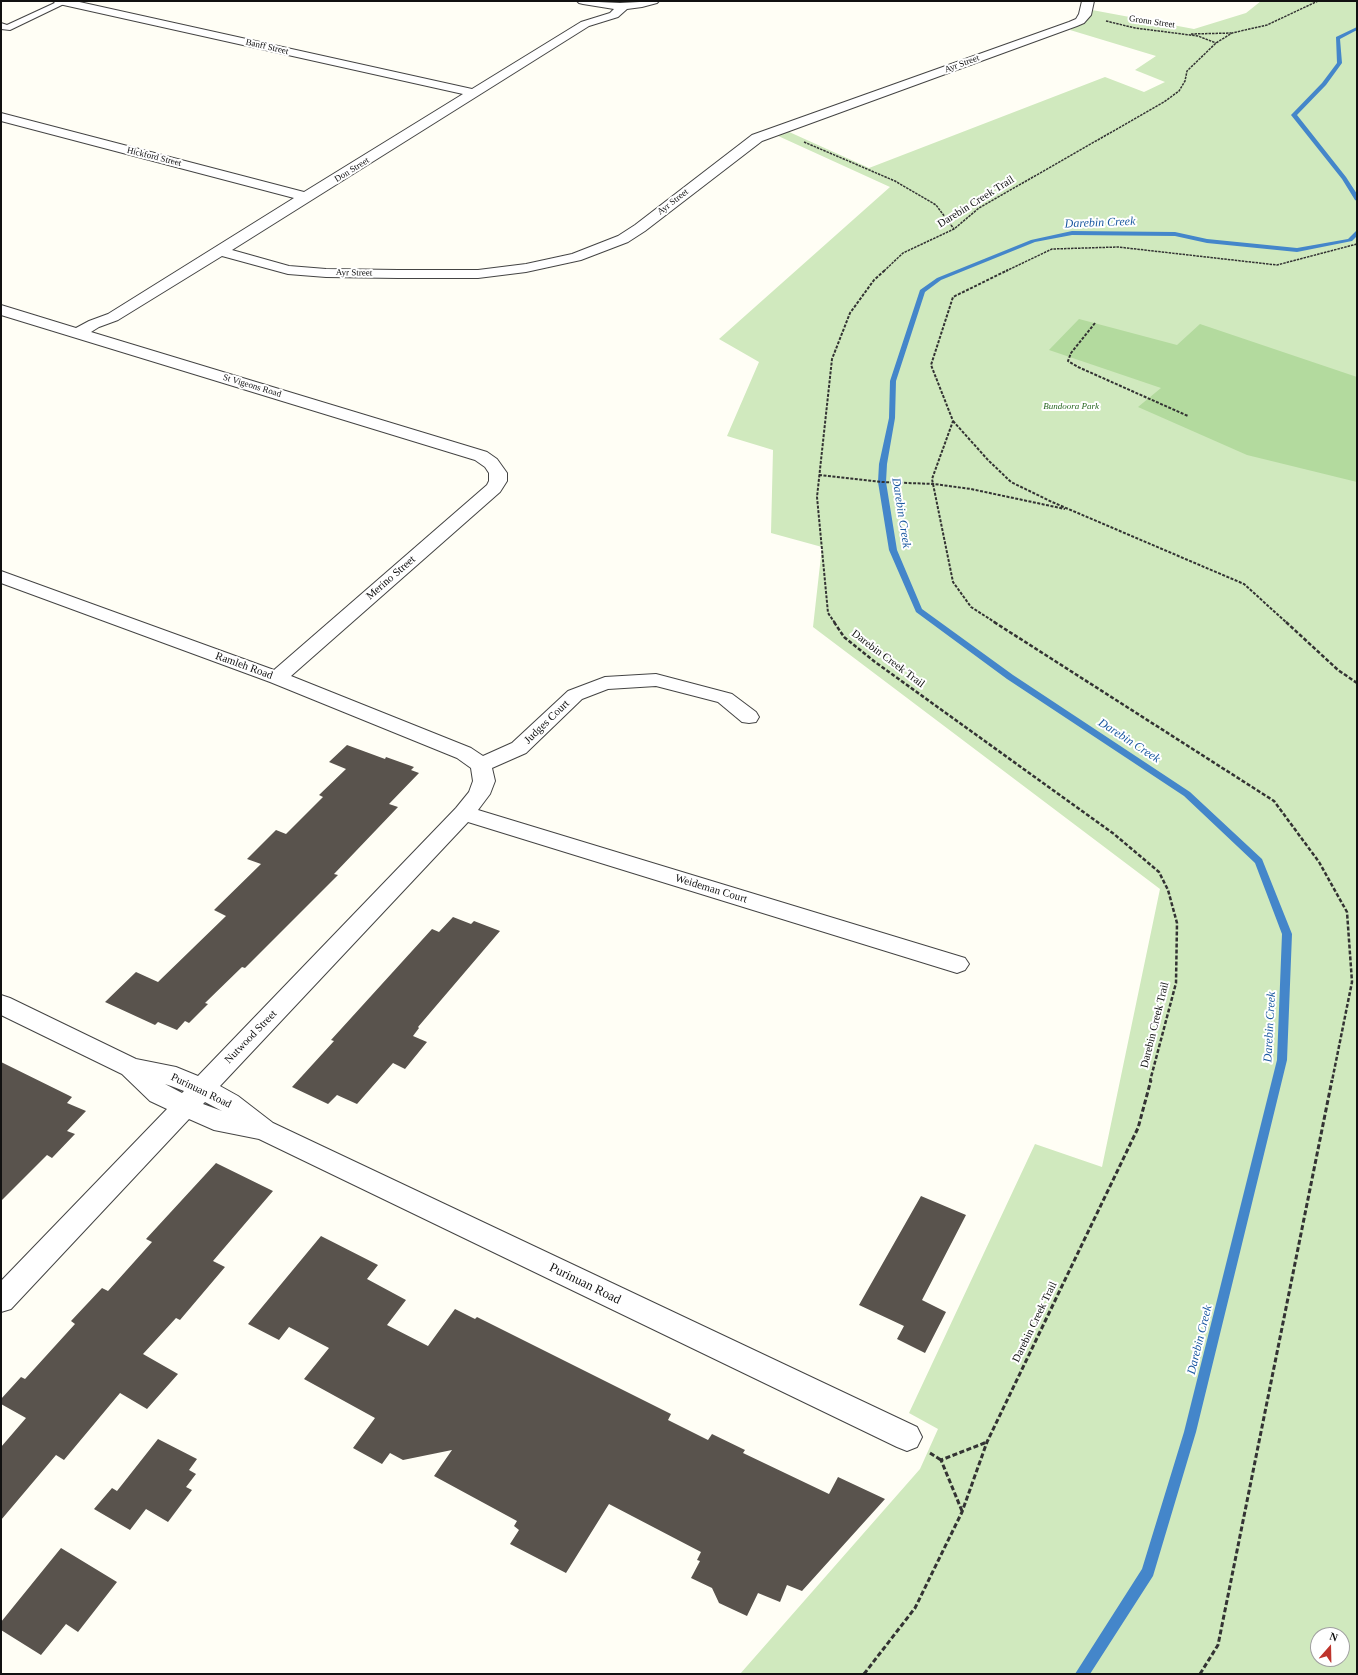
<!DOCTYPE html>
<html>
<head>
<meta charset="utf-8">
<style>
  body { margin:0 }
  #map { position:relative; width:1358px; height:1675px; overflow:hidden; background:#fffef5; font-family:Georgia,serif }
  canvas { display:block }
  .frame { position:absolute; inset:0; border:2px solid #111; pointer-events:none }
  .north { position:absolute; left:1310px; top:1627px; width:40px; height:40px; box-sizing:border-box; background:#fff; border:1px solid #a0a0a0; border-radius:50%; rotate:20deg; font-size:11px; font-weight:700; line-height:16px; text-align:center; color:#111 }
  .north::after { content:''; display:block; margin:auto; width:14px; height:18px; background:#be342c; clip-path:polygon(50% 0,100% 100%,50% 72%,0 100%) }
</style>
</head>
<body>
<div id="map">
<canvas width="1358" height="1675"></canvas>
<div class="frame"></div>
<div class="north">N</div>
</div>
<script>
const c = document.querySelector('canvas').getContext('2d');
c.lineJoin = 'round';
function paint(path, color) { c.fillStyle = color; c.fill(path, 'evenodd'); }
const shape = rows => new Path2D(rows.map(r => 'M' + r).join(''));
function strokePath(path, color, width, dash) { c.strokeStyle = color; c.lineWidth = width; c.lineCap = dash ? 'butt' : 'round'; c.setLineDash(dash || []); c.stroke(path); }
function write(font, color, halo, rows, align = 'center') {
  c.font = font + ' Georgia,serif'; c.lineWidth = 4; c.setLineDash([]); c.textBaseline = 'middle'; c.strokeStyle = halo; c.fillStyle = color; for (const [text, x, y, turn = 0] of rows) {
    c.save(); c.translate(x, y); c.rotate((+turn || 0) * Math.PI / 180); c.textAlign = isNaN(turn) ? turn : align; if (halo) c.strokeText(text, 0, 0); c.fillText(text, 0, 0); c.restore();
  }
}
paint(shape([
  [1261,1,1357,1,1357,1674,740,1674,920,1469,938,1429,909,1413,1035,1144,1102,1167,1160,889,813,627,822,547,771,533,773,450,727,436,759,362,719,339,890,187,776,135,787,131,869,168,1105,77,1144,92,1165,82,1135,70,1156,56,1070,30,1086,20,1092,10,1194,29,1246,13],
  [1318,1635,1342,1635,1342,1659,1318,1659]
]), '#d0e9be');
paint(shape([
  [1079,319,1177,345,1200,324,1357,377,1357,482,1247,455,1138,407,1161,388,1049,350]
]), '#b3da9e');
paint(shape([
  [1357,27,1357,30,1340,39,1342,63,1326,85,1297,115,1346,177,1357,194,1357,201,1355,200,1342,179,1291,115,1322,83,1337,63,1336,37,1357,27],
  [1357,230,1357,236,1352,241,1297,252,1207,243,1175,236,1072,235,1035,242,941,280,925,292,896,381,895,418,887,464,886,482,897,550,922,609,1013,675,1190,792,1262,859,1292,934,1287,1060,1196,1432,1153,1576,1090,1674,1075,1674,1142,1569,1184,1432,1277,1060,1282,934,1255,863,1184,796,1007,679,916,612,889,550,878,482,879,464,889,418,890,381,920,290,937,278,1031,240,1072,231,1175,232,1207,239,1297,248,1348,239,1357,230]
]), '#4486ca');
paint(shape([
  [347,745,385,759,386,757,414,767,411,770,419,773,389,804,398,807,334,874,338,875,245,968,242,967,205,1003,208,1004,189,1023,185,1021,177,1030,158,1022,155,1025,105,1002,136,972,158,982,226,916,214,910,261,864,247,859,276,830,286,834,323,797,319,795,346,769,329,762],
  [453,917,471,924,474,921,500,931,418,1027,419,1028,413,1036,427,1042,405,1069,393,1063,357,1104,337,1095,328,1104,292,1087,334,1041,331,1040,432,929,439,932],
  [1,1062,72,1097,67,1103,86,1111,67,1131,75,1134,52,1158,47,1155,1,1201],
  [216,1163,273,1191,213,1261,225,1267,180,1320,176,1318,143,1354,178,1374,147,1409,120,1393,64,1460,56,1455,1,1520,1,1447,26,1418,1,1404,1,1399,21,1377,25,1379,75,1324,71,1321,102,1288,108,1291,152,1242,146,1239],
  [921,1196,966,1215,922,1300,946,1312,925,1353,897,1339,904,1326,859,1305],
  [321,1236,378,1265,367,1279,406,1300,387,1325,428,1346,455,1309,475,1319,477,1317,671,1414,668,1420,708,1440,712,1434,745,1450,743,1453,829,1494,838,1477,885,1499,802,1591,787,1585,780,1602,758,1593,747,1616,719,1603,712,1588,691,1578,700,1561,697,1560,701,1552,609,1504,566,1573,510,1544,519,1530,514,1526,517,1521,434,1476,452,1450,403,1460,390,1453,382,1464,353,1448,375,1418,304,1379,329,1348,289,1327,279,1340,248,1324],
  [158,1439,197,1459,189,1470,196,1474,186,1487,192,1490,168,1522,146,1509,130,1530,94,1509,112,1488,117,1491],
  [61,1548,117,1582,78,1632,66,1624,41,1655,1,1630,1,1622]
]), '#59534d');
const service = shape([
  [59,1,68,2,10,30,1,29,1,23,7,25,59,1]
]);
const minor = shape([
  [53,1,75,1,472,89,581,22,610,13,614,9,583,4,579,3,577,1,620,3,659,1,657,3,642,7,627,9,618,17,589,26,232,250,289,266,326,269,398,270,478,270,526,264,572,254,618,236,635,225,752,135,1069,22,1076,19,1079,14,1082,1,1094,1,1091,15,1084,23,1077,26,762,141,645,231,628,242,581,260,526,272,478,278,398,278,326,277,288,274,222,256,118,320,99,327,91,332,487,452,497,459,507,473,507,481,500,492,291,676,471,748,483,756,512,743,568,691,605,677,656,674,732,694,756,712,759,717,756,722,749,723,742,722,718,702,656,686,608,689,582,699,526,753,492,768,495,781,490,794,478,810,965,958,969,964,965,970,957,973,468,822,220,1086,238,1096,273,1123,917,1427,922,1437,917,1447,907,1451,897,1447,259,1139,214,1130,189,1119,11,1309,1,1312,1,1281,167,1109,150,1101,122,1074,1,1015,1,995,10,998,136,1059,176,1067,198,1076,456,808,469,792,473,781,471,768,457,758,270,682,1,583,1,571,274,670,487,485,489,481,489,473,485,467,475,460,1,315,1,305,76,328,89,321,108,314,294,198,1,121,1,113,304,192,463,94,59,4,55,3,53,1],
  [165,1084,171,1086,184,1091,182,1093,165,1084],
  [205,1102,220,1110,222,1111,203,1104,205,1102]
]);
strokePath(service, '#444', 2);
strokePath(minor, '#444', 2);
strokePath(shape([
  [1106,21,1135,28,1198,36,1216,43],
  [1191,34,1231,33],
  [804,142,895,181,936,205,954,229],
  [884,271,903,253,954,229,979,208,1164,102,1179,91,1185,81,1187,71,1216,43,1232,33,1267,25,1318,1],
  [1006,271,1052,249,1118,247,1277,265,1357,244]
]), '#333', 1.5, [2.5, 1]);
strokePath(shape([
  [1095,323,1071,353,1068,361,1078,367,1188,416],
  [953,421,988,460,1011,482,1052,502,1244,584,1287,623],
  [819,475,882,482,934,484,971,489,1065,509],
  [835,623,828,613,817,497,832,359,850,313,874,280,885,270],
  [996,623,971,607,953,582,932,479,953,421,931,365,953,297,1008,270]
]), '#333', 2, [3, 1.5]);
strokePath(shape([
  [834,622,844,637,875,662,1114,834,1159,872,1168,890,1177,923,1176,983,1150,1081],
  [994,622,1274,801,1319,862,1347,912,1352,982,1332,1081],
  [1286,622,1338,670,1357,683]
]), '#333', 2.5, [4, 2]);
strokePath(shape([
  [930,1453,941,1460],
  [962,1511,941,1460,987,1442],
  [864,1674,915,1608,962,1512,987,1442,1138,1128,1151,1080],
  [1200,1674,1218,1645,1332,1080]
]), '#333', 3, [5, 2.5]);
paint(service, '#fff');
paint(minor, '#fff');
write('9px', '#111', '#fff', [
  ["Gronn Street",1152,22,8],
  ["Banff Street",267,47,13],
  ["Ayr Street",962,64,-20],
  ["Hickford Street",154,157,14],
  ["Don Street",352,170,-32],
  ["Ayr Street",673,202,-38],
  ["Ayr Street",354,273,1],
  ["St Vigeons Road",252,386,17]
]);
write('italic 9px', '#296822', '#fff', [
  ["Bundoora Park",1071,407]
]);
write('11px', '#111', '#fff', [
  ["Darebin Creek Trail",976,202,-32],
  ["Merino Street",391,578,-41],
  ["Darebin Creek Trail",888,659,37],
  ["Ramleh Road",244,666,20],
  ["Judges Court",547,722,-44],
  ["Weideman Court",711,889,17],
  ["Darebin Creek Trail",1155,1025,-76],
  ["Nutwood Street",251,1037,-46],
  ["Purinuan Road",201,1091,26],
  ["Darebin Creek Trail",1035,1322,-64]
]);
write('italic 12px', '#1c59a1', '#fff', [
  ["Darebin Creek",1100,223,-2],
  ["Darebin Creek",901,513,81],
  ["Darebin Creek",1129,741,33],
  ["Darebin Creek",1270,1027,-87],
  ["Darebin Creek",1200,1340,-76]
]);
write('13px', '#111', '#fff', [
  ["Purinuan Road",585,1284,26]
]);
</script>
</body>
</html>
